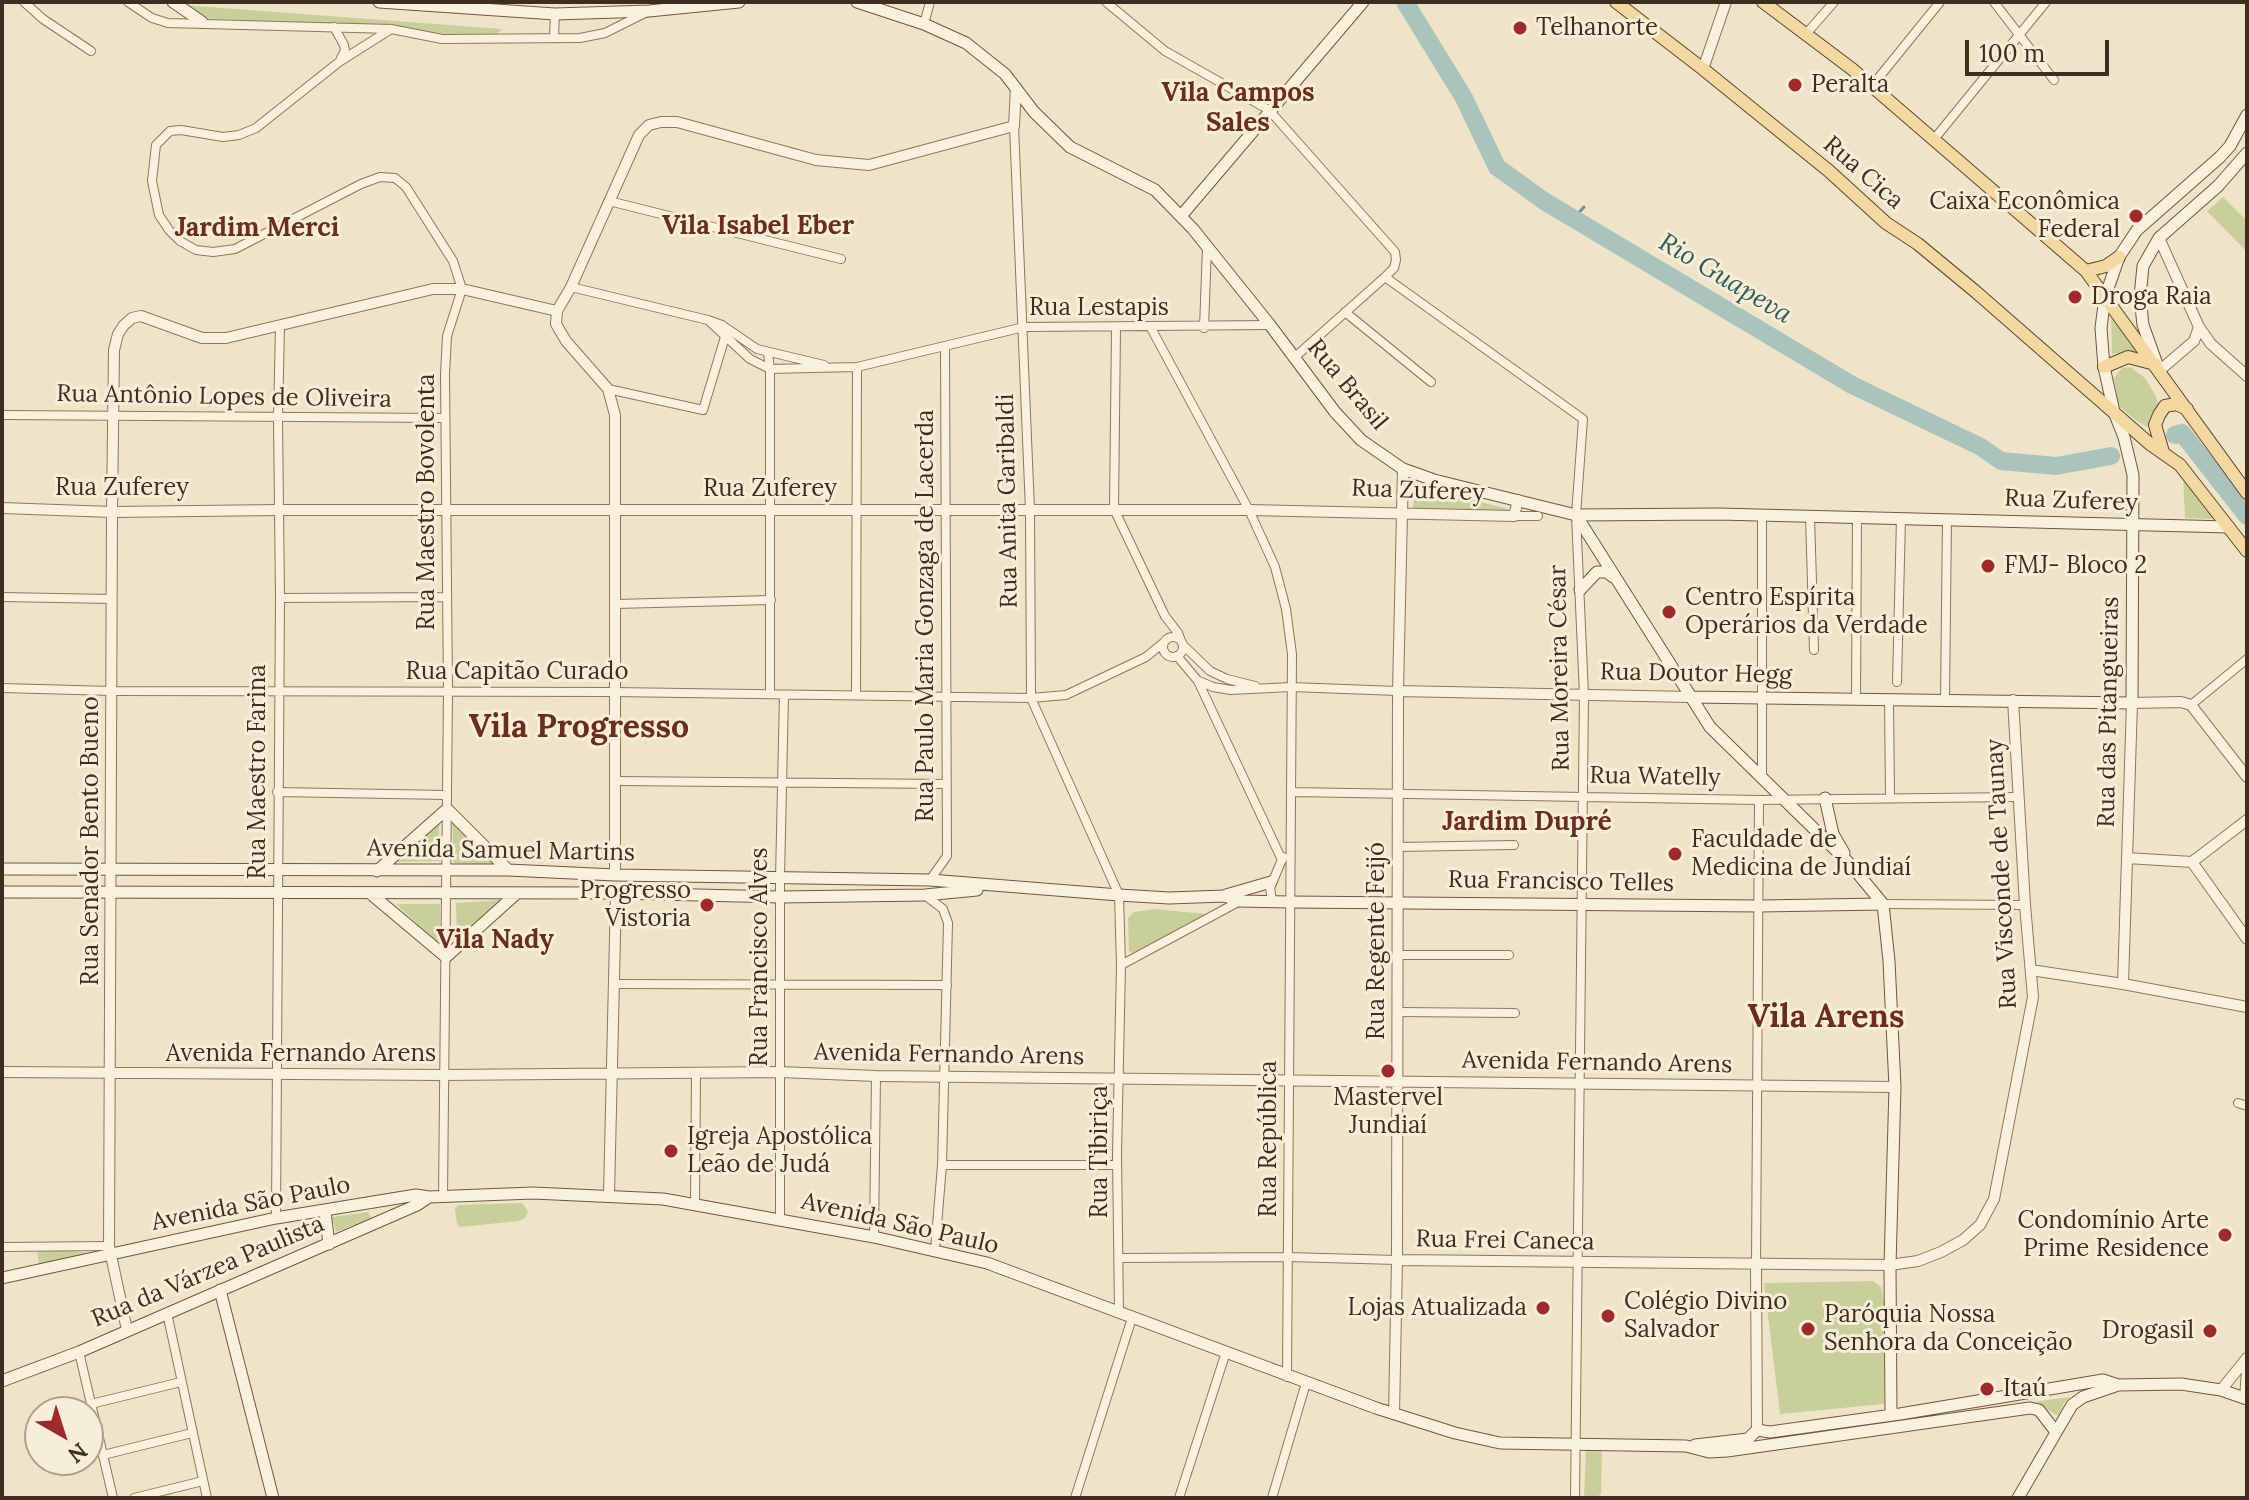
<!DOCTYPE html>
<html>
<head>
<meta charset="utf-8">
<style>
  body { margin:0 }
  #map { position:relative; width:2249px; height:1500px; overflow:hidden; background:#f0e4c8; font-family:Lora,serif }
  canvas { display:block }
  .frame { position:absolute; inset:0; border:4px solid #3d2e20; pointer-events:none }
  .north { position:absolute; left:24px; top:1396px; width:80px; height:80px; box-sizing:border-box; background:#f7eed8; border:2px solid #ada18e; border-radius:50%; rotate:141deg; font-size:22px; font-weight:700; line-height:32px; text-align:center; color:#3d2e20 }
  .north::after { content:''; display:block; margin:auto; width:28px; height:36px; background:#9e2a2b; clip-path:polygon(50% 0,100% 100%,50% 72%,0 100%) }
  .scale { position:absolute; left:1965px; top:40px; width:144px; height:36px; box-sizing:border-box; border:4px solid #3d2e20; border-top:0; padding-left:10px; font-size:24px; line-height:28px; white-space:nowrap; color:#3d2e20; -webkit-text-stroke:6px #f7eed8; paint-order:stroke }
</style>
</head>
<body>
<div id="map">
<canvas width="2249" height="1500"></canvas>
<div class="frame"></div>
<div class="north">N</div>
<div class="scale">100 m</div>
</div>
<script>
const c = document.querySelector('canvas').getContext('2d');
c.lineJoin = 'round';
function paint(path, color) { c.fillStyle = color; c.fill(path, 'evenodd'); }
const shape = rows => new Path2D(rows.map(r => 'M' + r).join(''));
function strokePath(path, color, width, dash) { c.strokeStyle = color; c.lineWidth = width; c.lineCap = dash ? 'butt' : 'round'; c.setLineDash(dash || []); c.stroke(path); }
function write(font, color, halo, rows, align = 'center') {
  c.font = font + ' Lora,serif'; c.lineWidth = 6; c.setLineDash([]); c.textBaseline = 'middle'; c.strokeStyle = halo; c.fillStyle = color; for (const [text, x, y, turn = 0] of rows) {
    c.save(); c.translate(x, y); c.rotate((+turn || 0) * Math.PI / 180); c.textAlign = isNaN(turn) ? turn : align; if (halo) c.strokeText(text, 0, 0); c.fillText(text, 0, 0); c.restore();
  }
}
paint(shape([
  [183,5,502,29,494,37,204,18],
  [2223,197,2247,221,2247,252,2207,211],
  [2111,318,2139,354,2125,352,2112,354],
  [2130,367,2145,378,2156,396,2158,404,2151,425,2146,426,2138,422,2119,406,2114,378,2122,368],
  [2183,476,2213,516,2212,519,2185,518],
  [1415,485,1508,509,1506,515,1413,508],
  [452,820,498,865,454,863],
  [439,823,440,861,393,862],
  [502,900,457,941,456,903],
  [396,904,440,904,441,946],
  [1155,909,1206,914,1207,918,1134,953,1129,952,1128,918,1134,912],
  [522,1203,528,1211,525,1218,519,1221,460,1227,457,1224,455,1209,458,1205],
  [368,1212,371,1217,369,1219,336,1232,332,1217],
  [37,1249,95,1253,39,1264],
  [1873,1281,1881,1287,1884,1301,1884,1404,1780,1414,1764,1283],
  [2070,1397,2064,1403,2058,1416,2033,1402],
  [1586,1449,1602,1449,1601,1494,1597,1497,1584,1498]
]), '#c9cf9b');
strokePath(shape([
  [1574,218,1584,207]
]), '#6f938a', 3);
strokePath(shape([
  [1405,2,1464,98,1497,167,1544,201,1852,385,1981,447,2001,461,2056,466,2111,456],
  [2175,435,2182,433,2247,516]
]), '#a9c4bc', 18);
const minor = shape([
  [24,2,43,19,91,51],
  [128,2,152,18,168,23,391,29,442,39,580,38,605,33,647,12],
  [1106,2,1165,51,1269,110,1395,252,1396,260,1394,268,1385,277,1295,357],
  [1994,2,2054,80],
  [924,24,930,2],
  [334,27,344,45,345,51,341,58],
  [391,29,339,62,256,128,239,135,223,137,181,130,170,131,156,145,152,181,159,215,169,230,180,241,196,250,213,252,235,249,361,184,380,177,395,178,406,187,453,261,462,289,447,336,445,375,448,691,443,1197],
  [1806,34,1834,2],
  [554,37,555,14],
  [1872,86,1940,2],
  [1014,126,1030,510,1031,698,1119,895,1121,965,1117,1154,1119,1313],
  [1935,138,2046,2],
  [609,201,841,259],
  [1385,277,1583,419,1576,515,1584,695,1575,1498],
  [571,287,708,320,722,325,757,349,824,365],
  [1345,312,1431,382],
  [708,320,750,359,770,369,857,367,1024,327,1270,325],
  [1116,328,1114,509,1165,616,1178,633,1181,641],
  [1151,328,1249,510,1275,567,1286,609,1292,654,1287,1377],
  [1204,328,1207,247],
  [768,353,770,369,770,694],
  [608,389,703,410,725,337],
  [2,415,445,418],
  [1762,515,1762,777],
  [1514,516,1538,516],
  [1810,516,1814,650],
  [2,597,112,599],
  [280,598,446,597],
  [616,604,771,600],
  '1163 647a10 10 0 1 1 20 0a10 10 0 1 1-20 0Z',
  [1183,645,1210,671,1227,679,1255,686],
  [1177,656,1198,681,1282,860],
  [1199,681,1213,687,1231,690,1291,687,1398,691],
  [1897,682,1901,518],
  [2,688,112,691,614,692,1031,698,1066,695,1146,657,1163,643],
  [856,695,857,367],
  [1856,699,1857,517],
  [1889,699,1890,798],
  [1945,699,1947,519],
  [2191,705,2247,659],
  [614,781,947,784],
  [277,792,447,795],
  [1292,792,1759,800,2017,797],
  [1397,847,1514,845],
  [930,880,947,856,945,347],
  [926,896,943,909,948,923,942,1165,935,1250],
  [1272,900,1270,888,1283,857],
  [1883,904,2025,905],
  [1397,955,1509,955],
  [1121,965,1240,901],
  [613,984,947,985],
  [1397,1012,1515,1013],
  [2238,1103,2247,1106],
  [942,1165,1117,1165],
  [695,1204,696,1073],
  [276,1218,280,598,278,419,280,326],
  [780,1220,780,878,784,695],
  [874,1237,876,1076],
  [2,1247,109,1246],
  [1120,1258,1288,1257,1397,1260],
  [1756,1265,1759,800],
  [167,1313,207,1498],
  [79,1352,113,1498],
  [91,1404,181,1382],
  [103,1455,192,1433],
  [134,1498,203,1481],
  [1075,1498,1132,1318],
  [1179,1498,1226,1352],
  [1272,1498,1306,1383]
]);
const tertiary = shape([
  [1703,69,1726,2],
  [2159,238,2199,327,2211,344,2247,376],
  [2159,371,2194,341,2199,327],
  [2,508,112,512,278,510,1249,510,1514,516,1518,500],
  [1398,691,1690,697],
  [2127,858,2192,862],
  [2192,862,2247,939],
  [2192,862,2247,820],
  [615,875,615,415,608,389,566,341,556,324,557,311,571,287,639,135,649,125,661,122,677,122,816,160,869,165,1014,126,1016,87],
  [2031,970,2123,984,2247,1007],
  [2123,984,2132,703,2181,702,2191,705,2247,777],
  [2,1072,443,1075,780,1072,876,1076,1895,1087],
  [609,1195,616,893],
  [1397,1260,1890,1265,1918,1261,1941,1252,1963,1240,1980,1225,1994,1199,2033,997,2025,905,2013,700],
  [1756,1265,1757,1430],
  [127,1330,109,1246,112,512,114,350,118,334,124,325,132,318,141,316,202,338,226,338,433,289,462,289,557,311],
  [2221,1390,2247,1358],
  [2245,1398,2247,1371],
  [1394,1414,1397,1260,1398,691,1403,469]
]);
const secondary = shape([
  [173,2,202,22],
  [379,2,555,14,649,11,739,2],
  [857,2,924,24,966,43,1005,74,1034,112,1070,147,1155,190,1193,229,1270,325,1335,412,1361,440,1403,469,1434,480,1576,515,1719,514,2229,527],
  [1181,216,1363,2],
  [2158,367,2143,325,2140,297,2143,266,2159,238,2218,186,2247,153],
  [1576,515,1710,727,1850,864,1883,904,1889,961,1895,1087,1890,1265,1891,1415],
  [1580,590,1597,572,1607,572,1613,577],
  [1690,697,2132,703,2133,475,2124,437,2114,412,2104,367,2101,328,2105,297,2119,257,2137,230,2220,157,2230,146,2247,115],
  [1825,798,1833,834,1844,853],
  [2,869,508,870,615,875,930,880,1119,895,1169,898,1224,896,1240,901,1289,902,1760,906,1883,904],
  [377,871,447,809,508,870],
  [2,892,616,893,780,897,925,895,977,890],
  [371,894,446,957,516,894],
  [1226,895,1271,882],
  [325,1212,329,1244],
  [2,1278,276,1218,416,1195,429,1197,533,1193,663,1199,874,1237,987,1263,1376,1408,1455,1433,1500,1443,1686,1446,1709,1452,1727,1451,2030,1408,2039,1410,2056,1432],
  [220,1290,273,1498],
  [2,1381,79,1352,417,1205,429,1197],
  [1695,1445,1748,1439,1757,1430,1770,1432,1900,1414,2103,1380,2118,1385],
  [2018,1498,2072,1405,2083,1397,2118,1385,2181,1384,2221,1390,2247,1399]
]);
const primary = shape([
  [1616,2,1703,69,1829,171,1886,223,1918,244,1976,292,2150,444,2180,465,2247,551],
  [1763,2,1852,69,2086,271,2247,493],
  [2086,271,2106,266,2119,257],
  [2104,367,2128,357,2155,364],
  [2163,452,2155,425,2159,415,2165,406,2176,404,2187,409]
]);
strokePath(minor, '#8d765c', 10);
strokePath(tertiary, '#8d765c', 12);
strokePath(secondary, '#6f573f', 13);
strokePath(primary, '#5b4430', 14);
strokePath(minor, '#faf1dc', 8);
strokePath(tertiary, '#faf1dc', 10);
strokePath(secondary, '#faf1dc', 11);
strokePath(primary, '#f3d9a0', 12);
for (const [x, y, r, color] of [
  [1520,28,8,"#9e2a2b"],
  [1795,85,8,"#9e2a2b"],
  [2136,216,8,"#9e2a2b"],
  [2075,297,8,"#9e2a2b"],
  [1988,566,8,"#9e2a2b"],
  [1669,612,8,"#9e2a2b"],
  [1675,854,8,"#9e2a2b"],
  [707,905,8,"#9e2a2b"],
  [1388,1071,8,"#9e2a2b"],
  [671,1151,8,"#9e2a2b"],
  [2225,1235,8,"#9e2a2b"],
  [1543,1308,8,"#9e2a2b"],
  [1608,1316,8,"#9e2a2b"],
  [1808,1329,8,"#9e2a2b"],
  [2210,1331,8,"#9e2a2b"],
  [1987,1389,8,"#9e2a2b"]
]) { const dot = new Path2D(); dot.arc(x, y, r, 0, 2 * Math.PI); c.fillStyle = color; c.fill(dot); strokePath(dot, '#f7eed8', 3); }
write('24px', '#3d2e20', '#f7eed8', [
  ["Telhanorte",1536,28],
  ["Peralta",1811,85],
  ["Caixa Econômica",2120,202,"right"],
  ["Federal",2120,230,"right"],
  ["Droga Raia",2091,297],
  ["FMJ- Bloco 2",2004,566],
  ["Centro Espírita",1685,598],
  ["Operários da Verdade",1685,626],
  ["Faculdade de",1691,840],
  ["Medicina de Jundiaí",1691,868],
  ["Progresso",691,891,"right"],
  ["Vistoria",691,919,"right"],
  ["Mastervel",1388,1098,"center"],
  ["Jundiaí",1388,1126,"center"],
  ["Igreja Apostólica",687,1137],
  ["Leão de Judá",687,1165],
  ["Condomínio Arte",2209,1221,"right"],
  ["Prime Residence",2209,1249,"right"],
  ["Colégio Divino",1624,1302],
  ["Salvador",1624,1330],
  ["Lojas Atualizada",1527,1308,"right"],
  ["Paróquia Nossa",1824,1315],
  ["Senhora da Conceição",1824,1343],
  ["Drogasil",2194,1331,"right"],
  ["Itaú",2003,1389]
], 'left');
write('24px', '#3d2e20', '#f7eed8', [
  ["Rua Cica",1863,173,41],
  ["Rua Lestapis",1099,308],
  ["Rua Brasil",1347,385,50],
  ["Rua Antônio Lopes de Oliveira",224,397,1],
  ["Rua Zuferey",122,488],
  ["Rua Zuferey",770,489],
  ["Rua Zuferey",1418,491,2],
  ["Rua Anita Garibaldi",1008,501,-91],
  ["Rua Zuferey",2071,501,2],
  ["Rua Maestro Bovolenta",427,502,-90],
  ["Rua Paulo Maria Gonzaga de Lacerda",926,616,-90],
  ["Rua Moreira César",1560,668,-91],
  ["Rua Capitão Curado",517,672],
  ["Rua Doutor Hegg",1696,674,1],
  ["Rua das Pitangueiras",2109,712,-89],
  ["Rua Maestro Farina",258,772,-90],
  ["Rua Watelly",1655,777,1],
  ["Rua Senador Bento Bueno",91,841,-90],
  ["Avenida Samuel Martins",501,851,1],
  ["Rua Visconde de Taunay",2002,874,-93],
  ["Rua Francisco Telles",1561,882,1],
  ["Rua Regente Feijó",1377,941,-90],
  ["Rua Francisco Alves",760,957,-90],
  ["Avenida Fernando Arens",301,1054],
  ["Avenida Fernando Arens",949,1055,1],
  ["Avenida Fernando Arens",1597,1063,1],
  ["Rua República",1269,1139,-90],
  ["Rua Tibiriça",1100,1152,-90],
  ["Avenida São Paulo",251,1204,-11],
  ["Avenida São Paulo",900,1224,13],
  ["Rua Frei Caneca",1505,1241,1],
  ["Rua da Várzea Paulista",208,1272,-23]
]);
write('bold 26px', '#6b2e1e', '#f7eed8', [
  ["Vila Campos",1238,94],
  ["Sales",1238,124],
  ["Vila Isabel Eber",758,227],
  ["Jardim Merci",257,229],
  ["Jardim Dupré",1527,823],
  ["Vila Nady",495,941]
]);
write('italic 26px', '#2f5d5a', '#f7eed8', [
  ["Rio Guapeva",1725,279,31]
]);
write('bold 32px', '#6b2e1e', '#f7eed8', [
  ["Vila Progresso",579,728],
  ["Vila Arens",1826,1018]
]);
</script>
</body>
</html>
